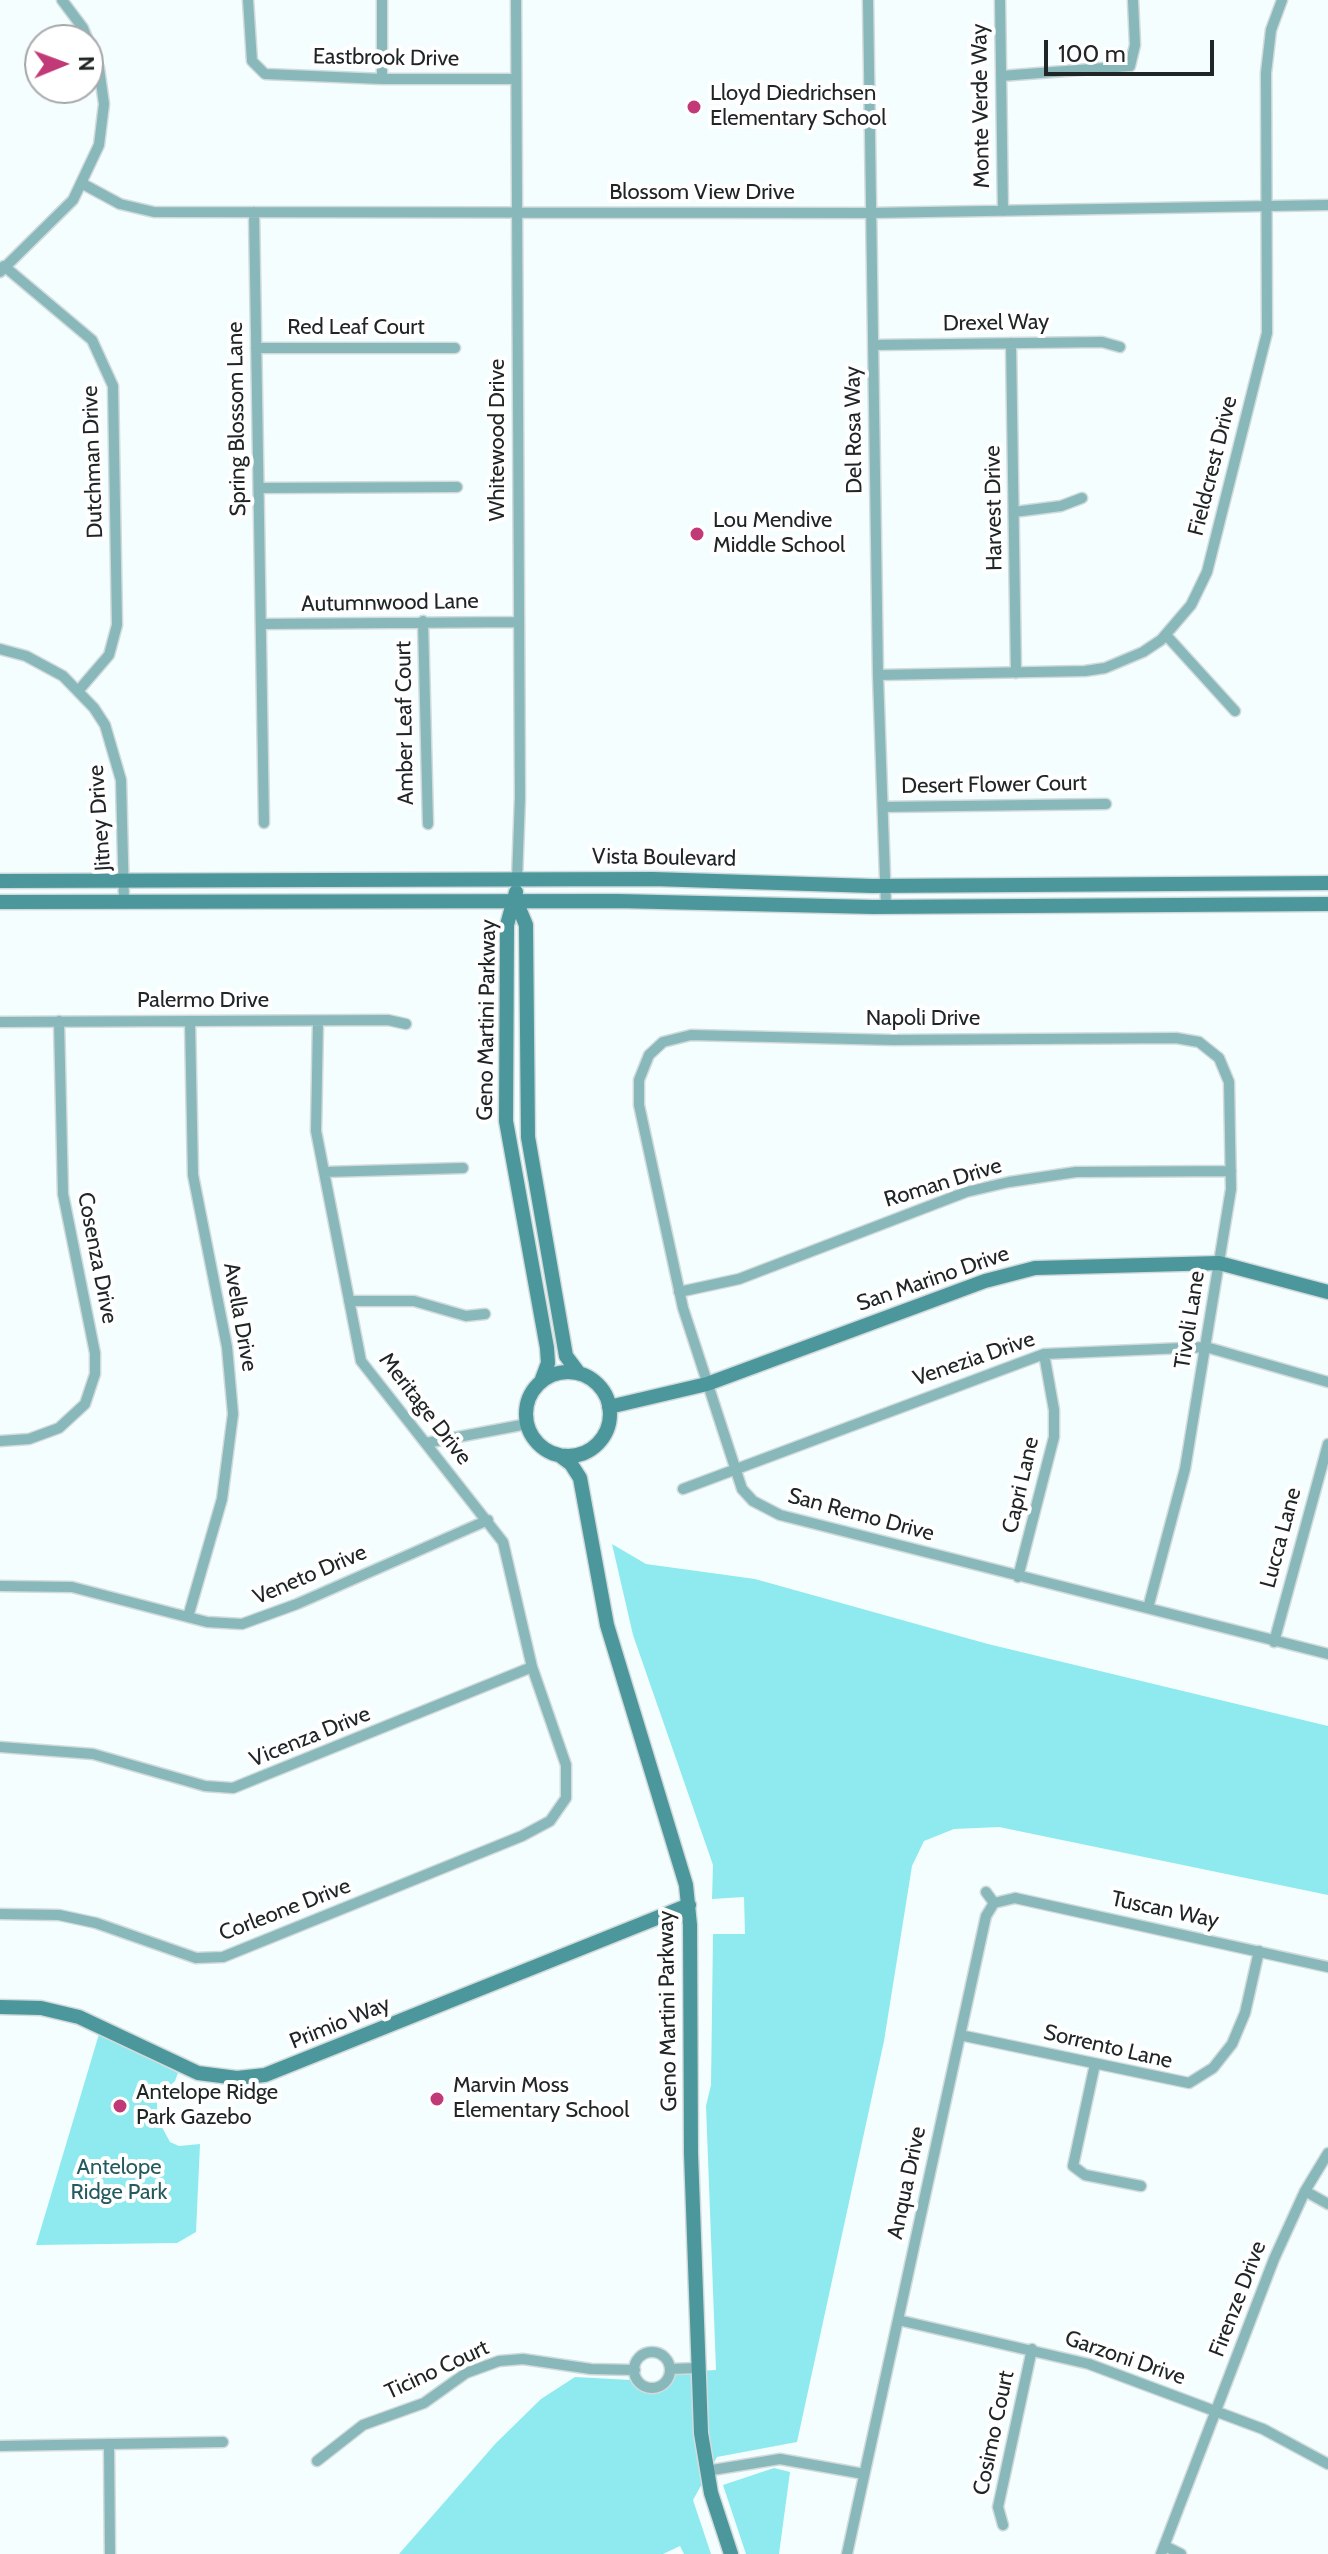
<!DOCTYPE html>
<html>
<head>
<meta charset="utf-8">
<style>
  body { margin:0 }
  #map { position:relative; width:1328px; height:2554px; overflow:hidden; background:#f4feff; font-family:Cabin,sans-serif }
  canvas { display:block }
  .north { position:absolute; left:24px; top:24px; width:80px; height:80px; box-sizing:border-box; background:#fff; border:2px solid #a6a8a8; border-radius:50%; rotate:89deg; font-size:22px; font-weight:700; line-height:32px; text-align:center; color:#202525 }
  .north::after { content:''; display:block; margin:auto; width:28px; height:36px; background:#c13976; clip-path:polygon(50% 0,100% 100%,50% 72%,0 100%) }
  .scale { position:absolute; left:1044px; top:40px; width:170px; height:36px; box-sizing:border-box; border:4px solid #202525; border-top:0; padding-left:10px; font-size:24px; line-height:28px; white-space:nowrap; color:#202525; -webkit-text-stroke:6px #fff; paint-order:stroke }
</style>
</head>
<body>
<div id="map">
<canvas width="1328" height="2554"></canvas>
<div class="north">N</div>
<div class="scale">100 m</div>
</div>
<script>
const c = document.querySelector('canvas').getContext('2d');
c.lineJoin = 'round';
function paint(path, color) { c.fillStyle = color; c.fill(path, 'evenodd'); }
const shape = rows => new Path2D(rows.map(r => 'M' + r).join(''));
function strokePath(path, color, width, dash) { c.strokeStyle = color; c.lineWidth = width; c.lineCap = dash ? 'butt' : 'round'; c.setLineDash(dash || []); c.stroke(path); }
function write(font, color, halo, rows, align = 'center') {
  c.font = font + ' Cabin,sans-serif'; c.lineWidth = 8; c.setLineDash([]); c.textBaseline = 'middle'; c.strokeStyle = halo; c.fillStyle = color; for (const [text, x, y, turn = 0] of rows) {
    c.save(); c.translate(x, y); c.rotate((+turn || 0) * Math.PI / 180); c.textAlign = isNaN(turn) ? turn : align; if (halo) c.strokeText(text, 0, 0); c.fillText(text, 0, 0); c.restore();
  }
}
paint(shape([
  [612,1544,646,1564,755,1579,988,1644,1328,1726,1328,1895,999,1827,954,1829,924,1841,912,1866,884,2041,797,2442,717,2457,693,2500,711,2554,684,2554,680,2546,663,2554,399,2554,496,2443,541,2399,575,2377,631,2380,649,2391,664,2387,671,2372,716,2370,706,2106,711,2085,713,1934,745,1934,744,1897,712,1899,713,1865,633,1635],
  [99,2034,178,2073,175,2081,157,2098,157,2118,170,2142,179,2146,200,2144,196,2232,177,2243,36,2245],
  [774,2468,790,2472,779,2554,746,2554,723,2485]
]), '#8feaef');
const street = shape([
  [248,0,252,61,265,74,382,79,516,79],
  [382,0,382,79],
  [516,0,520,797,517,880],
  [868,0,878,675,886,906],
  [1000,0,1003,211],
  [1001,76,1130,66,1135,45,1133,0],
  [83,184,120,204,154,212,871,213,1328,205],
  [254,212,264,823],
  [4,266,92,340,113,386,117,625,109,655,79,690],
  [0,272,73,200,99,145,104,104,99,68,83,28,62,0],
  [1011,343,1016,673],
  [873,345,1102,342,1120,347],
  [256,348,455,348],
  [259,488,457,487],
  [1014,512,1061,506,1082,498],
  [423,621,428,824],
  [261,624,519,622],
  [1166,635,1235,711],
  [0,649,26,656,63,676,94,708,105,725,121,780,124,900],
  [878,675,1085,671,1105,668,1143,652,1161,640,1191,605,1207,572,1267,333,1266,73,1271,30,1282,0],
  [883,807,1106,804],
  [0,1022,388,1020,406,1024],
  [324,1172,463,1168],
  [679,1292,739,1279,966,1192,1009,1182,1076,1172,1231,1171],
  [349,1301,414,1301,466,1316,485,1314],
  [0,1441,29,1439,59,1428,85,1404,95,1374,95,1353,63,1194,59,1021],
  [426,1443,527,1424],
  [683,1489,1044,1354,1206,1347,1328,1382],
  [1018,1577,1054,1437,1054,1410,1044,1354],
  [0,1586,72,1587,207,1622,242,1624,297,1604,488,1520],
  [1148,1608,1185,1469,1231,1189,1229,1082,1219,1058,1199,1042,1176,1038,893,1040,691,1035,663,1042,649,1055,639,1080,639,1105,683,1308,742,1489,753,1501,780,1515,1328,1654],
  [188,1617,222,1499,233,1414,227,1347,193,1175,190,1021],
  [1274,1642,1328,1444],
  [0,1747,93,1754,205,1786,233,1788,532,1667],
  [986,1892,994,1903],
  [994,1903,1015,1898,1328,1967],
  [0,1914,59,1915,96,1923,196,1958,223,1957,522,1836,550,1821,566,1798,566,1765,532,1667,503,1542,361,1361,316,1131,318,1021],
  [960,2035,1189,2083,1213,2068,1232,2044,1245,2013,1259,1951],
  [1095,2064,1073,2166,1085,2175,1141,2186],
  [1305,2191,1328,2204],
  [898,2320,1089,2364,1263,2429,1328,2464],
  '634 2370a18 18 0 1 1 36 0a18 18 0 1 1-36 0Z',
  [670,2369,698,2368],
  [109,2444,110,2554],
  [0,2446,223,2442],
  [317,2461,363,2425,424,2403,466,2373,499,2361,523,2359,591,2369,635,2370],
  [706,2471,780,2459,864,2474],
  [1003,2525,998,2507,1032,2349],
  [1165,2546,1181,2554],
  [847,2554,986,1916,994,1903],
  [1161,2554,1274,2259,1305,2191,1328,2153]
]);
const secondary = shape([
  [0,881,653,879,872,886,1328,883],
  [516,892,507,925,506,1121,547,1348,548,1363,542,1379],
  [516,901,526,925,528,1137,566,1356,578,1372],
  [0,902,617,901,873,907,1328,904],
  '526 1414a42 42 0 1 1 84 0a42 42 0 1 1-84 0Z',
  [609,1407,707,1384,985,1281,1035,1268,1219,1263,1328,1292],
  [559,1455,571,1464,580,1478,607,1625,686,1885,690,1925,691,2153,701,2433,711,2493,731,2554],
  [0,2007,41,2008,79,2017,198,2073,237,2078,265,2075,689,1905]
]);
strokePath(street, '#d2dbdc', 13);
strokePath(secondary, '#d2dbdc', 17);
strokePath(street, '#89b8bb', 10);
strokePath(secondary, '#4b979c', 14);
for (const [x, y, r, color] of [
  [694,107,8,"#c13976"],
  [697,534,8,"#c13976"],
  [437,2099,8,"#c13976"],
  [120,2106,8,"#c13976"]
]) { const dot = new Path2D(); dot.arc(x, y, r, 0, 2 * Math.PI); c.fillStyle = color; c.fill(dot); strokePath(dot, '#fff', 3); }
write('22px', '#202525', '#fff', [
  ["Eastbrook Drive",386,58,1],
  ["Monte Verde Way",981,106,-91],
  ["Blossom View Drive",702,193],
  ["Drexel Way",996,323,-1],
  ["Red Leaf Court",356,328],
  ["Spring Blossom Lane",237,419,-91],
  ["Del Rosa Way",854,430,-91],
  ["Whitewood Drive",498,440,-90],
  ["Dutchman Drive",93,462,-92],
  ["Fieldcrest Drive",1213,466,-76],
  ["Harvest Drive",994,508,-91],
  ["Autumnwood Lane",390,603,-1],
  ["Amber Leaf Court",405,723,-91],
  ["Desert Flower Court",994,785,-1],
  ["Jitney Drive",100,818,-94],
  ["Vista Boulevard",664,858,1],
  ["Palermo Drive",203,1001],
  ["Napoli Drive",923,1019],
  ["Geno Martini Parkway",487,1020,-89],
  ["Roman Drive",943,1183,-17],
  ["Cosenza Drive",97,1258,79],
  ["San Marino Drive",933,1279,-19],
  ["Avella Drive",240,1317,80],
  ["Tivoli Lane",1190,1320,-81],
  ["Venezia Drive",974,1359,-19],
  ["Meritage Drive",425,1409,52],
  ["Capri Lane",1021,1485,-77],
  ["San Remo Drive",861,1515,15],
  ["Lucca Lane",1281,1538,-75],
  ["Veneto Drive",310,1575,-23],
  ["Vicenza Drive",310,1737,-22],
  ["Corleone Drive",285,1910,-21],
  ["Tuscan Way",1165,1910,12],
  ["Geno Martini Parkway",668,2011,-91],
  ["Primio Way",340,2023,-22],
  ["Sorrento Lane",1108,2047,13],
  ["Anqua Drive",907,2183,-78],
  ["Firenze Drive",1238,2299,-69],
  ["Garzoni Drive",1125,2358,19],
  ["Ticino Court",437,2370,-25],
  ["Cosimo Court",994,2433,-78]
]);
write('22px', '#202525', '#fff', [
  ["Lloyd Diedrichsen",710,94],
  ["Elementary School",710,119],
  ["Lou Mendive",713,521],
  ["Middle School",713,546],
  ["Marvin Moss",453,2086],
  ["Elementary School",453,2111],
  ["Antelope Ridge",136,2093],
  ["Park Gazebo",136,2118]
], 'left');
write('22px', '#255b5e', '#fff', [
  ["Antelope",119,2168],
  ["Ridge Park",119,2193]
]);
</script>
</body>
</html>
